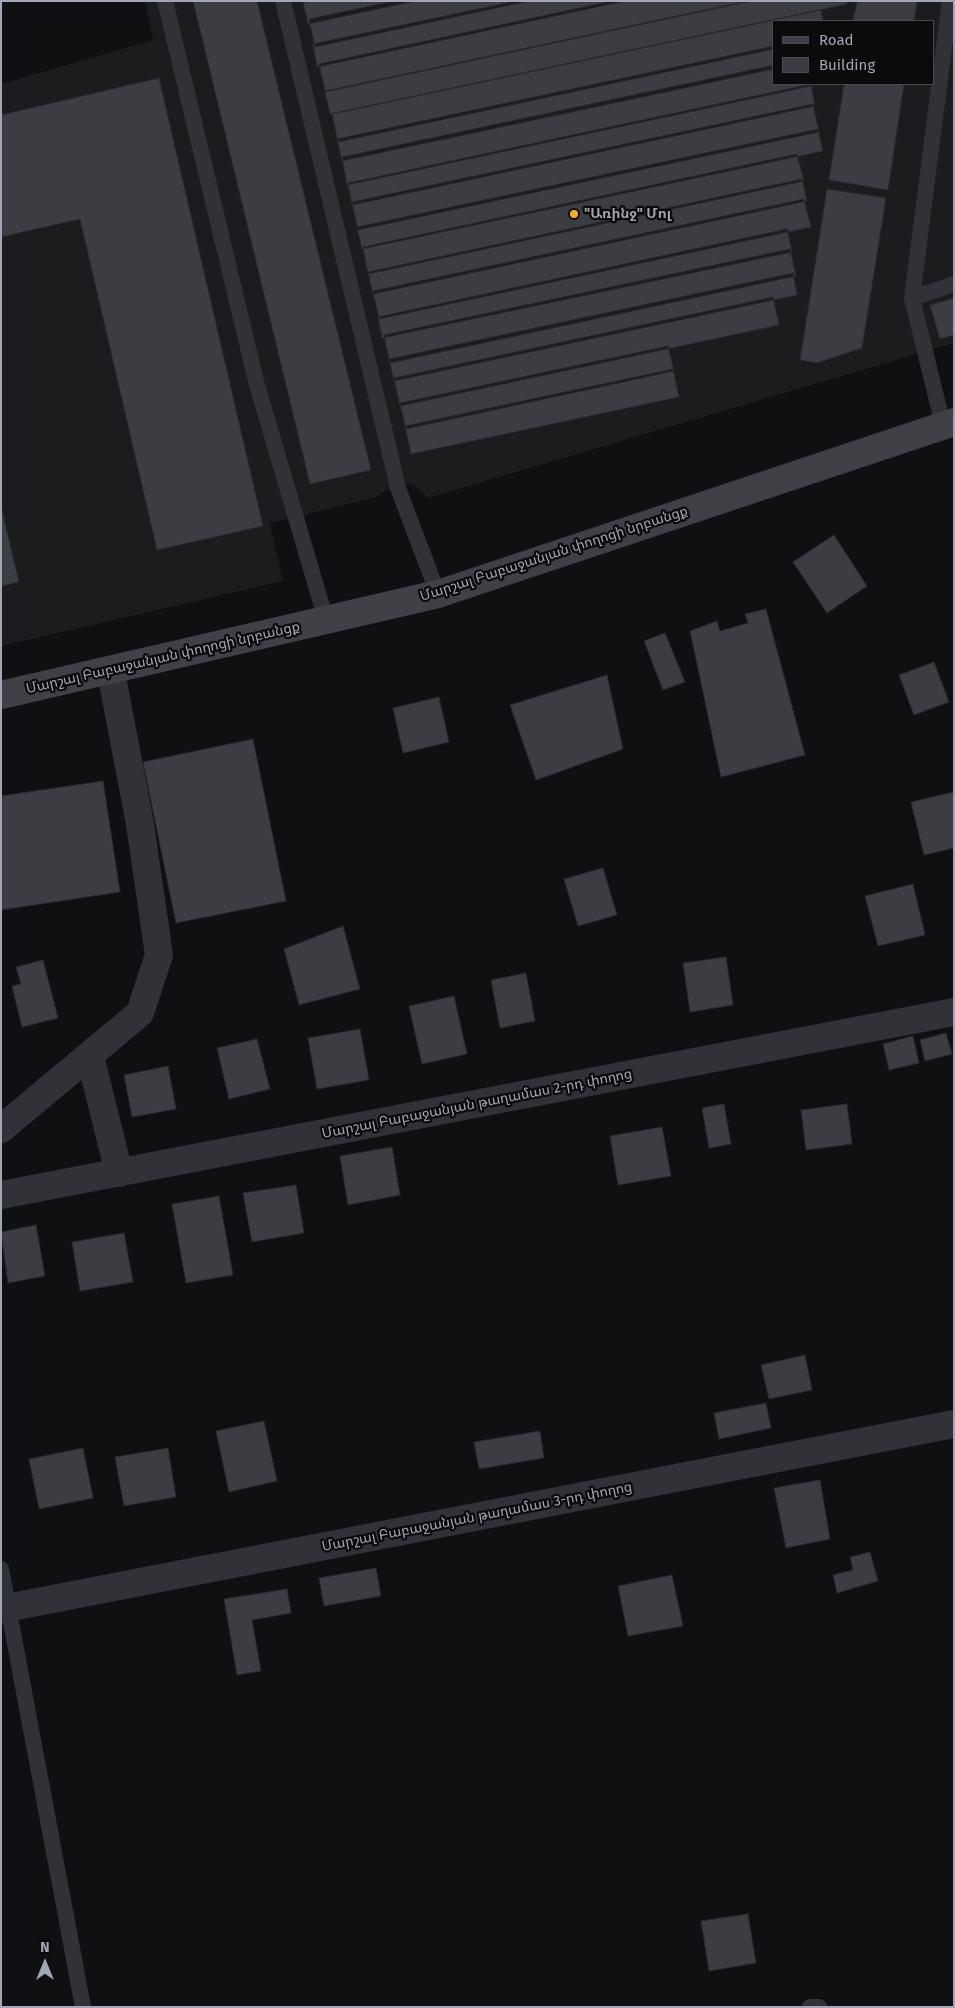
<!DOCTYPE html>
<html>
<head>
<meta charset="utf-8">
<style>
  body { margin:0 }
  #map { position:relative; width:955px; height:2008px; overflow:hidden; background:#101012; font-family:"Fira Sans",sans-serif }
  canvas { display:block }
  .frame { position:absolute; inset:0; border:2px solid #a0a6b3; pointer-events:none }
  .legend { position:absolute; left:772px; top:20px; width:162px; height:65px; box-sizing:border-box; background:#0b0b0c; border:1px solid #47494f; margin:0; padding:6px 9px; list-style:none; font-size:15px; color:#a0a6b3 }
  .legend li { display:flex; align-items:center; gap:10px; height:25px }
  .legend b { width:25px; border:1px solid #47494f }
  .north { position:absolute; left:20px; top:1938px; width:50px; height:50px; -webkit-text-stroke:4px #0b0b0c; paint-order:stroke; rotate:0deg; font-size:14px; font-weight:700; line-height:20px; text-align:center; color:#a0a6b3 }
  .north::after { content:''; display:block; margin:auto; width:18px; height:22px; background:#a0a6b3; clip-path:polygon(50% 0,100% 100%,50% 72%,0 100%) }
</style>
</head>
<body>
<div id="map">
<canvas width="955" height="2008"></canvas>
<div class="frame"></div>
<ul class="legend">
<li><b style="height:6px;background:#3f4147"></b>Road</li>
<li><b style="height:14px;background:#3c3d42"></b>Building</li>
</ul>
<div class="north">N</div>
</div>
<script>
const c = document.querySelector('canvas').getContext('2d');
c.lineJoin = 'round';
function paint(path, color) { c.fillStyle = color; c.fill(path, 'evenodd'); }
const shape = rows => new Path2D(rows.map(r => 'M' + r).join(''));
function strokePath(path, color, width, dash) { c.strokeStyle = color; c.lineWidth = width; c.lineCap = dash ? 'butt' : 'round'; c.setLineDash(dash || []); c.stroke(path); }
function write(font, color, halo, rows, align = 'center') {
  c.font = font + ' "Fira Sans","Noto Sans Armenian",sans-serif'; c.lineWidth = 4.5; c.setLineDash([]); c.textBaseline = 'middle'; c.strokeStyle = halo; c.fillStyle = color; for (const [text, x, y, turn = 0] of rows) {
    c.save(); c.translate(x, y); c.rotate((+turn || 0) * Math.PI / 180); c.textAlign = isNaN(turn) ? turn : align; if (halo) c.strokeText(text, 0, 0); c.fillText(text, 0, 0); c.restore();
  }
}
paint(shape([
  [145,1,954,1,954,343,428,498,413,484,386,490,376,497,270,523,283,581,1,646,1,84,153,40],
  [774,21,934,21,934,84,774,84]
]), '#1c1c1f');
const building = shape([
  [193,1,257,1,371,470,310,484,193,1],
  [305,1,415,1,308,24,303,2,305,1],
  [394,1,529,1,315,47,309,19,394,1],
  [516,1,625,1,317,67,313,44,516,1],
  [612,1,747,1,325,91,319,64,612,1],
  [751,1,847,1,847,4,330,114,325,92,751,1],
  [857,1,917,1,914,21,853,21,857,1],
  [821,10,823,21,774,21,774,49,338,142,332,114,821,10],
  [774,46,774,69,342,161,337,139,774,46],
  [774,65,774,84,810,84,811,86,347,185,342,157,774,65],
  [159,78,263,526,157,550,80,219,1,237,1,115,159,78],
  [811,84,815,106,352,205,348,183,811,84],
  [844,84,904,84,888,190,829,180,844,84],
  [813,104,819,132,358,230,352,202,813,104],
  [818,129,823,151,362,249,357,227,818,129],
  [797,154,804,181,368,274,363,247,797,154],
  [802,179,807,201,373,294,368,272,802,179],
  [827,189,886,198,862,348,817,363,800,360,827,189],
  [804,199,811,227,379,319,373,291,804,199],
  [787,229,792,252,382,338,378,317,787,229],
  [790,249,796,276,390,363,384,335,790,249],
  [793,273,797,295,394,381,389,359,793,273],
  [773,297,779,325,400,406,394,378,773,297],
  [954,298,954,335,940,339,930,305,954,298],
  [668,346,674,371,406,429,400,403,668,346],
  [673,369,679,397,411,454,405,426,673,369],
  [1,506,19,582,1,586,1,506],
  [834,535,867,586,827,613,793,562,834,535],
  [766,609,805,755,721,777,690,631,717,621,720,631,748,623,745,614,766,609],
  [665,633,685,682,663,690,644,641,665,633],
  [934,662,949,702,914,715,899,675,934,662],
  [607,675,623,749,536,780,510,705,607,675],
  [439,697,449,742,403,753,393,708,439,697],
  [253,739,286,901,176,923,143,762,253,739],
  [103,781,120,892,1,910,1,796,103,781],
  [954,792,954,848,924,855,911,802,954,792],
  [603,868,617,915,578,926,564,879,603,868],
  [913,884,925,935,878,946,865,896,913,884],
  [343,926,360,989,299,1005,284,949,343,926],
  [726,957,733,1005,690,1012,683,963,726,957],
  [43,960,58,1018,22,1027,12,986,21,984,16,967,43,960],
  [526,973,535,1021,500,1028,491,980,526,973],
  [454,996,467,1054,422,1064,409,1006,454,996],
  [360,1029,369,1080,317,1089,308,1038,360,1029],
  [946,1033,952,1054,925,1061,920,1040,946,1033],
  [913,1036,919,1063,889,1070,883,1044,913,1036],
  [257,1039,270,1089,229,1099,217,1048,257,1039],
  [168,1066,176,1109,132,1117,124,1075,168,1066],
  [724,1104,731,1144,709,1148,702,1108,724,1104],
  [847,1104,852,1144,806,1150,801,1110,847,1104],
  [662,1127,671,1176,618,1185,610,1136,662,1127],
  [392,1147,400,1195,348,1205,340,1156,392,1147],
  [296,1185,304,1233,252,1242,243,1193,296,1185],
  [219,1196,233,1275,186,1283,172,1204,219,1196],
  [36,1225,45,1276,8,1283,1,1232,36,1225],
  [124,1233,133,1282,80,1291,72,1242,124,1233],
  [805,1355,812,1390,769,1399,761,1365,805,1355],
  [766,1403,771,1428,719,1439,714,1413,766,1403],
  [264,1421,277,1481,229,1492,216,1431,264,1421],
  [540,1431,544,1458,479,1469,474,1442,540,1431],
  [83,1448,93,1498,39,1509,29,1459,83,1448],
  [168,1448,176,1497,124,1506,115,1457,168,1448],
  [820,1480,830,1539,786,1548,774,1488,820,1480],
  [870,1552,878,1581,837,1593,833,1575,853,1570,850,1557,870,1552],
  [376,1568,381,1596,324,1606,319,1578,376,1568],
  [672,1575,683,1626,628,1636,618,1586,672,1575],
  [287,1589,291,1613,252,1620,261,1671,237,1675,224,1599,287,1589],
  [748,1914,756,1963,709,1971,701,1921,748,1914]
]);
paint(building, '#3c3d42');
strokePath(building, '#2a2a2e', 1);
strokePath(shape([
  [165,1,257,385,326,620],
  [283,1,398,488,438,594],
  [950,1,912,298,954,284],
  [912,298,943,425],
  [1,1569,83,2007],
  [810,2007,819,2007]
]), '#313237', 16);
strokePath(shape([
  [90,1056,119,1173],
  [1,1129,140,1013,159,955,140,824,111,672],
  [1,1195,954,1012],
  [1,1609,954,1424]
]), '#313237', 28);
strokePath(shape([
  [1,695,438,594,954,422]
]), '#3f4147', 28);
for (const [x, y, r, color] of [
  [574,214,5,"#f9ad20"]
]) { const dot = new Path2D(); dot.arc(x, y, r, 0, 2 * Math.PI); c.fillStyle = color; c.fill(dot); strokePath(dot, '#0b0b0c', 2); }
write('bold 14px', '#a0a6b3', '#0b0b0c', [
  ["\"Առինջ\" Մոլ",584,214]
], 'left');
write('14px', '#a0a6b3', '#0b0b0c', [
  ["Մարշալ Բաբաջանյան փողոցի նրբանցք",554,554,-18],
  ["Մարշալ Բաբաջանյան փողոցի նրբանցք",163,658,-13],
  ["Մարշալ Բաբաջանյան թաղամաս 2-րդ փողոց",477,1104,-11],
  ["Մարշալ Բաբաջանյան թաղամաս 3-րդ փողոց",477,1517,-11]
]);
</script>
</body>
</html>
